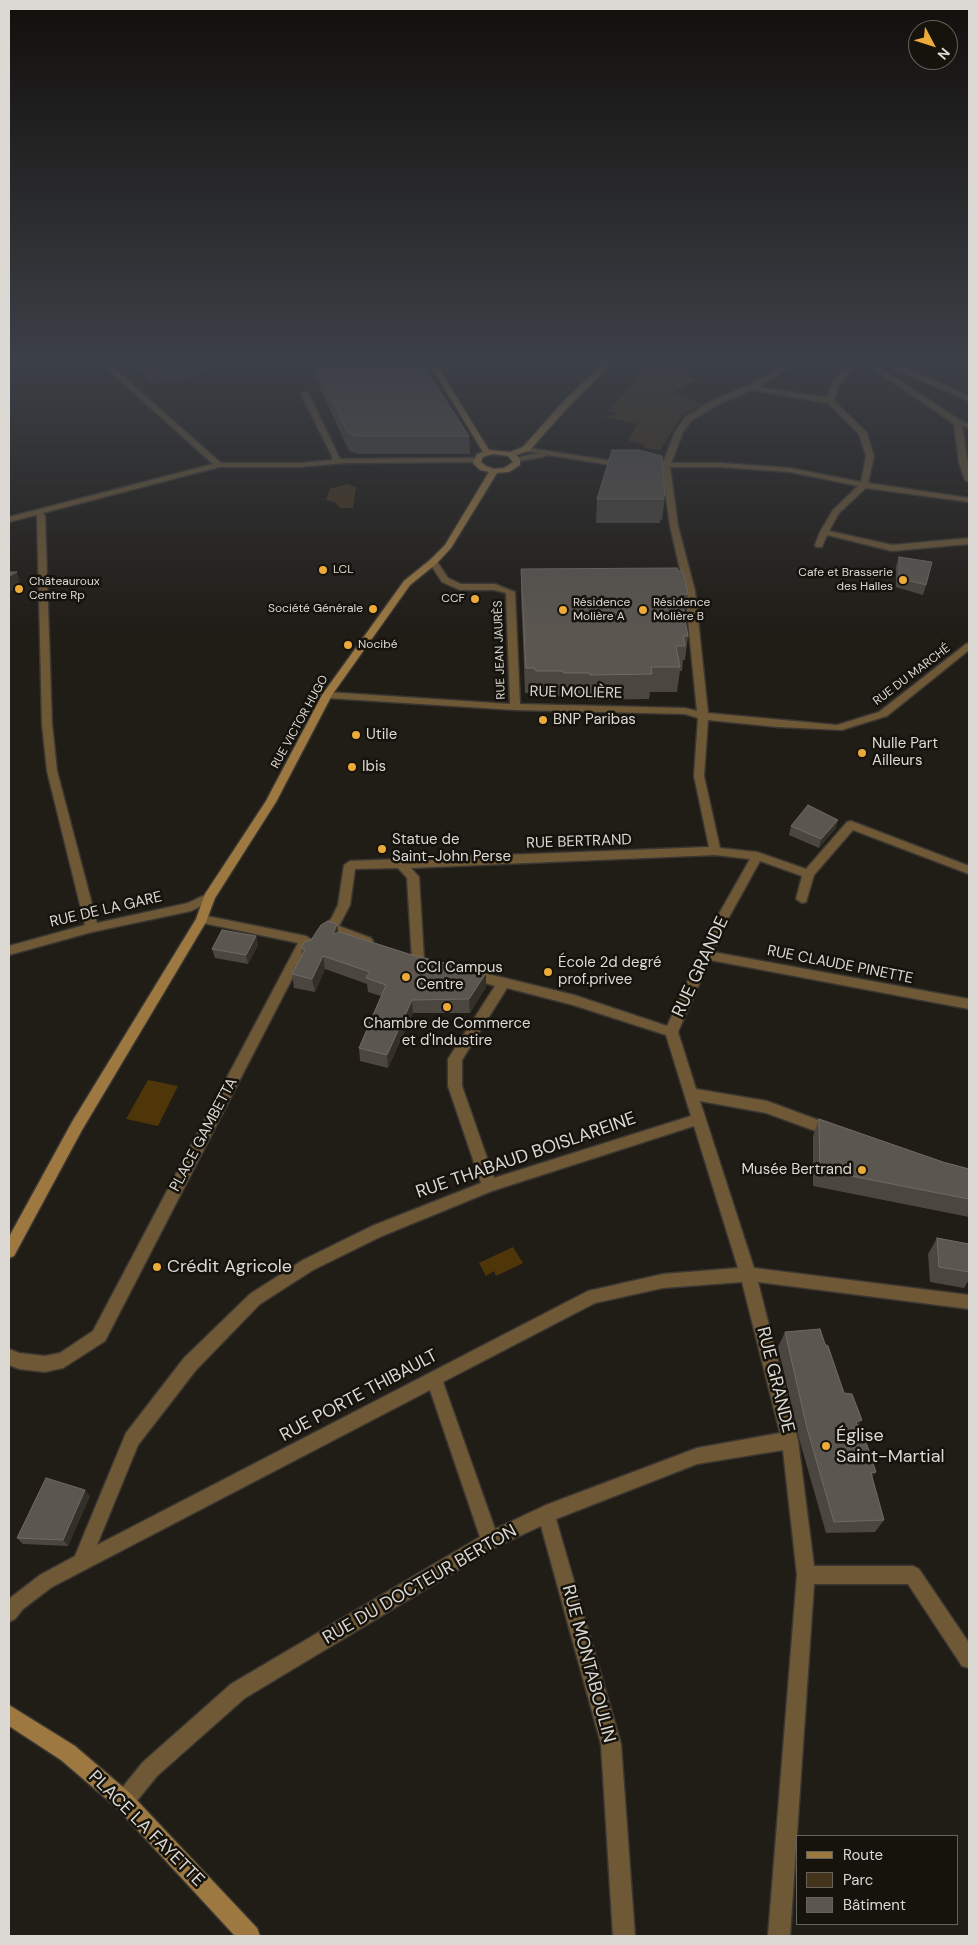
<!DOCTYPE html>
<html>
<head>
<meta charset="utf-8">
<style>
  body { margin:0 }
  #map { position:relative; width:978px; height:1945px; overflow:hidden; background:#201c16; font-family:"DM Sans",sans-serif }
  canvas { display:block }
  .frame { position:absolute; inset:0; border:10px solid #dcd9d5; pointer-events:none }
  .legend { position:absolute; left:796px; top:1835px; width:162px; height:90px; box-sizing:border-box; background:#16130d; border:1px solid #65625d; margin:0; padding:6px 9px; list-style:none; font-size:15px; color:#dcd9d5 }
  .legend li { display:flex; align-items:center; gap:10px; height:25px }
  .legend b { width:25px; border:1px solid #65625d }
  .north { position:absolute; left:908px; top:20px; width:50px; height:50px; box-sizing:border-box; background:#16130d; border:1px solid #65625d; border-radius:50%; rotate:130deg; font-size:14px; font-weight:700; line-height:20px; text-align:center; color:#dcd9d5 }
  .north::after { content:''; display:block; margin:auto; width:18px; height:22px; background:#ebaa39; clip-path:polygon(50% 0,100% 100%,50% 72%,0 100%) }
</style>
</head>
<body>
<div id="map">
<canvas width="978" height="1945"></canvas>
<div class="frame"></div>
<ul class="legend">
<li><b style="height:6px;background:#9d7941"></b>Route</li>
<li><b style="height:14px;background:#44341b"></b>Parc</li>
<li><b style="height:14px;background:#5b5650"></b>Bâtiment</li>
</ul>
<div class="north">N</div>
</div>
<script>
const c = document.querySelector('canvas').getContext('2d');
c.lineJoin = 'round';
function paint(path, color) { c.fillStyle = color; c.fill(path, 'evenodd'); }
const shape = rows => new Path2D(rows.map(r => 'M' + r).join(''));
function strokePath(path, color, width, dash) { c.strokeStyle = color; c.lineWidth = width; c.lineCap = dash ? 'butt' : 'round'; c.setLineDash(dash || []); c.stroke(path); }
function write(font, color, halo, rows, align = 'center') {
  c.font = font + ' "DM Sans",sans-serif'; c.lineWidth = 5; c.setLineDash([]); c.textBaseline = 'middle'; c.strokeStyle = halo; c.fillStyle = color; for (const [text, x, y, turn = 0] of rows) {
    c.save(); c.translate(x, y); c.rotate((+turn || 0) * Math.PI / 180); c.textAlign = isNaN(turn) ? turn : align; if (halo) c.strokeText(text, 0, 0); c.fillText(text, 0, 0); c.restore();
  }
}
paint(shape([
  [650,364,685,364,682,366,686,373,689,376,698,379,672,393,702,404,682,415,660,450,644,448,645,444,628,441,637,424,602,416,617,415,609,410],
  [347,484,356,487,353,508,340,508,335,502,326,500,330,489]
]), '#44341b');
paint(shape([
  [148,1080,178,1086,158,1126,126,1119],
  [513,1247,523,1263,496,1276,494,1271,486,1276,479,1263]
]), '#4f3609');
const street = shape([
  [102,364,109,364,221,463,300,463,332,460,332,456,301,394,305,392,309,394,340,459,476,458,480,460,476,462,346,463,300,467,219,467,43,513,45,516,52,724,57,771,97,923,188,903,209,893,215,897,213,900,191,911,92,932,9,955,9,946,85,925,47,771,42,724,37,516,36,515,9,522,9,517,213,464,102,364],
  [787,364,794,364,758,387,827,398,833,381,849,364,856,364,839,384,834,401,867,433,874,456,868,483,969,498,969,502,866,488,839,513,829,531,892,545,969,538,969,544,892,551,827,535,822,547,816,547,815,545,820,532,833,510,858,486,790,472,721,467,670,467,678,526,695,591,708,713,837,725,879,712,966,644,969,643,969,650,887,716,842,730,777,727,708,720,704,776,720,848,757,852,806,869,847,822,851,821,969,866,969,874,853,830,814,875,806,902,802,903,796,899,802,876,760,861,728,919,713,952,969,999,969,1009,710,960,678,1032,696,1089,767,1101,837,1127,839,1131,837,1135,832,1137,766,1113,700,1101,754,1268,969,1295,969,1309,758,1282,798,1440,814,1566,913,1566,919,1569,969,1643,969,1668,962,1666,908,1584,814,1584,790,1936,768,1936,797,1575,783,1450,697,1464,556,1519,621,1744,635,1936,613,1936,601,1744,541,1526,496,1547,245,1698,157,1776,131,1808,124,1811,117,1808,114,1801,117,1794,143,1762,231,1684,480,1537,430,1390,52,1587,23,1609,15,1619,9,1622,9,1599,40,1575,75,1556,126,1433,184,1358,250,1294,303,1260,372,1226,481,1183,448,1086,448,1059,495,986,468,978,466,975,468,972,472,970,574,995,667,1026,716,919,750,859,715,855,411,868,419,877,424,959,422,962,418,964,414,962,412,959,407,878,398,868,355,869,350,905,339,926,371,938,373,941,371,944,367,946,331,933,324,936,320,935,318,932,320,929,331,919,338,905,344,865,350,861,709,847,694,776,698,718,685,714,515,710,327,698,322,695,327,692,510,704,506,593,494,590,460,590,442,582,429,562,433,559,436,560,448,578,461,584,495,584,515,592,520,704,685,708,697,711,685,591,670,526,662,467,655,465,663,463,675,432,685,417,711,401,748,386,787,364],
  [752,390,828,403,859,434,866,456,861,482,790,468,721,463,671,463,683,432,691,421,717,405,752,390],
  [507,988,573,1005,666,1035,691,1116,494,1178,462,1086,462,1060,507,988],
  [694,1126,738,1268,663,1274,588,1291,97,1545,138,1445,196,1370,260,1304,313,1270,382,1236,492,1191,694,1126],
  [742,1282,780,1433,697,1448,546,1505,495,1529,443,1382,595,1303,663,1288,742,1282],
  [867,364,874,364,961,421,969,424,969,428,962,426,969,470,969,482,965,480,959,463,954,424,867,364],
  [890,364,898,364,969,396,969,401,911,376,890,364],
  [523,447,624,463,628,465,624,467,547,455,543,457,514,462,514,458,539,453,523,451,523,447],
  [202,915,306,936,312,940,105,1341,63,1368,45,1372,19,1369,9,1365,9,1349,19,1353,45,1356,60,1353,93,1331,298,943,198,922,196,919,198,916,202,915]
]);
const secondary = shape([
  [430,364,436,364,489,450,510,452,523,447,564,401,604,364,611,364,570,405,529,451,516,455,520,459,520,465,509,472,497,473,451,548,436,564,410,585,332,695,276,802,215,898,206,922,82,1130,14,1256,9,1258,9,1237,72,1122,196,919,205,894,266,801,322,695,404,581,430,560,445,545,489,472,480,470,473,463,477,454,483,452,430,364],
  [493,454,508,456,513,462,504,468,494,469,486,466,481,462,483,457,493,454],
  [9,1705,75,1746,131,1794,257,1928,260,1936,235,1936,117,1808,61,1760,9,1726,9,1705]
]);
strokePath(street, '#3a3631', 3);
strokePath(secondary, '#3a3631', 3);
paint(street, '#6e5836');
paint(secondary, '#9d7941');
paint(shape([
  [136,364,216,364,216,368,202,371,203,374,152,384],
  [309,364,422,364,469,436,470,454,358,454,349,451],
  [665,496,662,520,660,520,660,523,596,523,597,499],
  [899,557,926,585,923,595,896,587,896,566],
  [521,569,678,571,688,594,684,617,688,636,685,660,683,660,682,671,680,671,677,692,650,692,649,699,588,700,588,698,564,698,559,696,535,696,533,693,525,693,521,594],
  [791,826,836,828,819,848,789,835],
  [338,932,486,987,470,1013,413,1013,388,1068,360,1061,359,1048,381,996,368,992,367,984,325,969,315,992,294,988,292,974,302,955,301,948,311,940],
  [256,936,258,945,248,964,215,958,212,949],
  [819,1119,943,1162,969,1169,969,1217,813,1186,813,1136],
  [937,1238,969,1244,969,1280,964,1288,930,1282,928,1254],
  [785,1332,825,1344,876,1472,872,1478,884,1520,875,1532,826,1533,800,1442,778,1347],
  [90,1496,68,1546,23,1544,17,1538]
]), '#4b4640');
paint(shape([
  [164,364,216,364,216,368,202,371,203,374,152,384,148,367],
  [17,572,21,586,9,592,9,576],
  [838,820,836,828,819,848,821,839],
  [337,924,339,938,333,934],
  [256,936,258,945,248,964,246,955],
  [323,956,325,969,315,992,312,979],
  [486,973,486,987,470,1013,469,999],
  [412,1000,413,1013,388,1068,387,1055],
  [862,1420,854,1434,856,1422],
  [876,1472,867,1484,871,1473],
  [85,1490,90,1496,68,1546,63,1540]
]), '#332f29');
const building = shape([
  [146,364,164,364,148,367,146,364],
  [315,364,422,364,469,436,356,436,348,433,315,364],
  [612,450,639,450,662,456,665,496,662,496,663,499,597,499,612,450],
  [899,557,932,562,926,585,899,578,899,557],
  [677,568,678,571,683,571,688,594,680,594,688,636,683,636,685,646,676,646,680,667,651,667,652,674,590,675,589,673,565,673,561,671,536,671,534,668,526,668,521,569,677,568],
  [9,572,17,572,9,576,9,572],
  [808,805,838,820,821,839,791,826,808,805],
  [328,921,337,924,333,934,340,932,412,955,486,973,469,999,412,1000,387,1055,359,1048,386,985,366,978,370,972,323,956,312,979,292,974,305,950,301,948,304,942,311,940,321,925,328,921],
  [222,930,256,936,246,955,212,949,222,930],
  [819,1119,943,1162,969,1169,969,1199,820,1170,819,1119],
  [937,1238,969,1244,969,1272,939,1267,937,1238],
  [820,1329,825,1344,828,1346,844,1393,852,1394,862,1420,856,1422,867,1445,876,1472,871,1473,884,1520,834,1522,807,1428,785,1332,820,1329],
  [46,1478,85,1490,63,1540,17,1538,46,1478]
]);
paint(building, '#5b5650');
strokePath(building, '#6f6a65', 1);
const sky = c.createLinearGradient(0, 0, 0, 636);
sky.addColorStop(0, '#120f0c');
sky.addColorStop(0.57, '#3c4047');
sky.addColorStop(1, '#3c404700');
c.fillStyle = sky;
c.fillRect(0, 0, 978, 636);
for (const [x, y, r, color] of [
  [323,570,5,"#ebaa39"],
  [903,580,5,"#ebaa39"],
  [19,589,5,"#ebaa39"],
  [475,599,5,"#ebaa39"],
  [373,609,5,"#ebaa39"],
  [563,610,5,"#ebaa39"],
  [643,610,5,"#ebaa39"],
  [348,645,5,"#ebaa39"],
  [543,720,5,"#ebaa39"],
  [356,735,5,"#ebaa39"],
  [862,753,5,"#ebaa39"],
  [352,767,5,"#ebaa39"],
  [382,849,5,"#ebaa39"],
  [548,972,5,"#ebaa39"],
  [406,977,5,"#ebaa39"],
  [447,1007,5,"#ebaa39"],
  [862,1170,5,"#ebaa39"],
  [157,1267,5,"#ebaa39"],
  [826,1446,5,"#ebaa39"]
]) { const dot = new Path2D(); dot.arc(x, y, r, 0, 2 * Math.PI); c.fillStyle = color; c.fill(dot); strokePath(dot, '#16130d', 2); }
write('12px', '#dcd9d5', '#16130d', [
  ["LCL",333,570],
  ["Cafe et Brasserie",893,573,"right"],
  ["des Halles",893,587,"right"],
  ["Châteauroux",29,582],
  ["Centre Rp",29,596],
  ["CCF",465,599,"right"],
  ["Résidence",573,603],
  ["Molière A",573,617],
  ["Résidence",653,603],
  ["Molière B",653,617],
  ["Société Générale",363,609,"right"],
  ["Nocibé",358,645]
], 'left');
write('12px', '#dcd9d5', '#16130d', [
  ["RUE JEAN JAURÈS",500,650,-92],
  ["RUE DU MARCHÉ",912,675,-37],
  ["RUE VICTOR HUGO",300,722,-61]
]);
write('15px', '#dcd9d5', '#16130d', [
  ["RUE MOLIÈRE",576,693,1],
  ["RUE BERTRAND",579,842,-2],
  ["RUE DE LA GARE",106,910,-13],
  ["RUE CLAUDE PINETTE",840,965,11],
  ["PLACE GAMBETTA",204,1135,-62]
]);
write('15px', '#dcd9d5', '#16130d', [
  ["BNP Paribas",553,720],
  ["Utile",366,735],
  ["Nulle Part",872,744],
  ["Ailleurs",872,761],
  ["Ibis",362,767],
  ["Statue de",392,840],
  ["Saint-John Perse",392,857],
  ["École 2d degré",558,963],
  ["prof.privee",558,980],
  ["CCI Campus",416,968],
  ["Centre",416,985],
  ["Chambre de Commerce",447,1024,"center"],
  ["et d'Industire",447,1041,"center"],
  ["Musée Bertrand",852,1170,"right"]
], 'left');
write('18px', '#dcd9d5', '#16130d', [
  ["RUE GRANDE",701,967,-65],
  ["RUE THABAUD BOISLAREINE",526,1156,-19],
  ["RUE GRANDE",775,1380,76],
  ["RUE PORTE THIBAULT",359,1396,-28],
  ["RUE DU DOCTEUR BERTON",420,1585,-30],
  ["RUE MONTABOULIN",588,1664,75],
  ["PLACE LA FAYETTE",146,1829,45]
]);
write('18px', '#dcd9d5', '#16130d', [
  ["Crédit Agricole",167,1267],
  ["Église",836,1436],
  ["Saint-Martial",836,1457]
], 'left');
</script>
</body>
</html>
